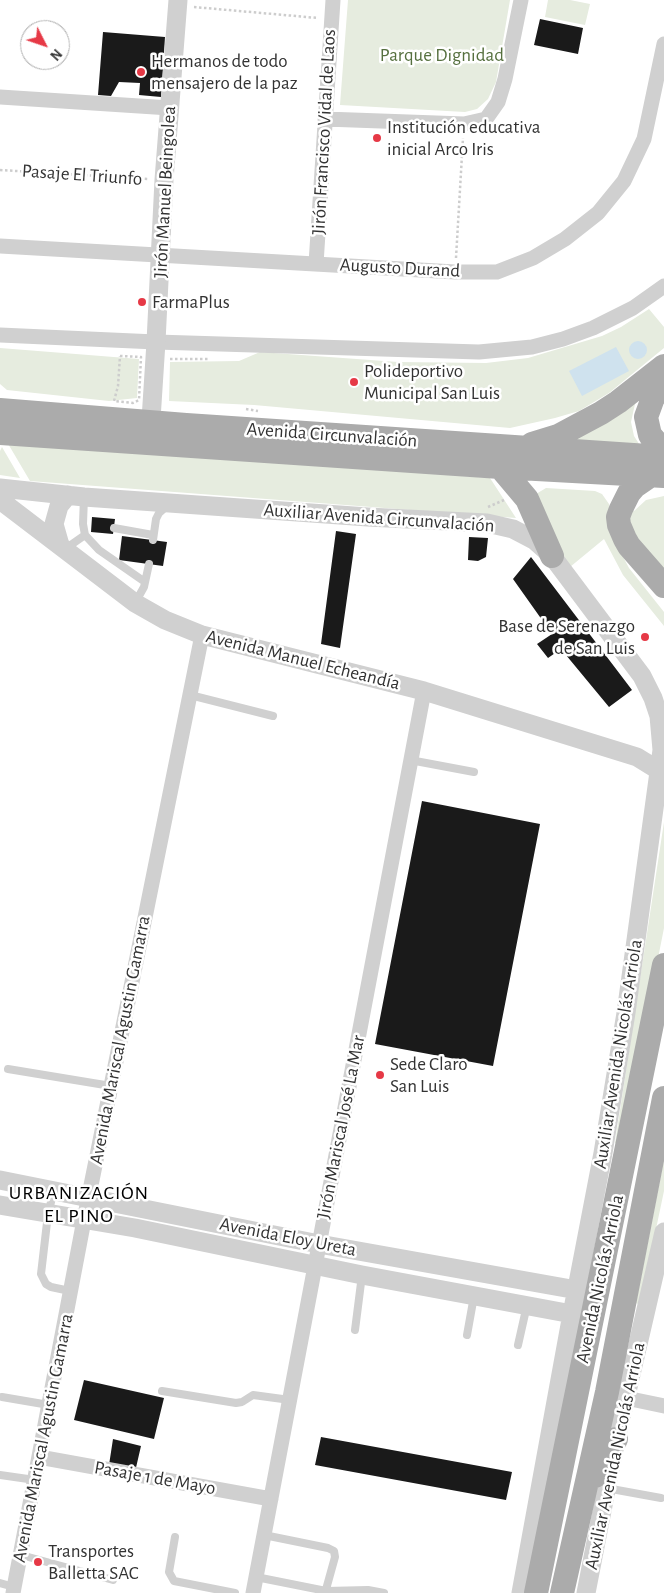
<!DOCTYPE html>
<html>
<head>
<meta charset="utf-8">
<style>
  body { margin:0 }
  #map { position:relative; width:664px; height:1593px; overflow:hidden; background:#fff; font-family:"Alegreya Sans",sans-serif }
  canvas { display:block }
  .north { position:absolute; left:20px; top:20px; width:50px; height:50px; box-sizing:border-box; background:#fff; border:1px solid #adadad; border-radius:50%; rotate:131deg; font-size:14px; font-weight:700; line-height:20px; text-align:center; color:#333 }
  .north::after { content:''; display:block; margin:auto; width:18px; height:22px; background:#e63946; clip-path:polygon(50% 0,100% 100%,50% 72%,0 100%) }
</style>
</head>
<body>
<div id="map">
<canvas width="664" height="1593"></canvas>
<div class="north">N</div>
</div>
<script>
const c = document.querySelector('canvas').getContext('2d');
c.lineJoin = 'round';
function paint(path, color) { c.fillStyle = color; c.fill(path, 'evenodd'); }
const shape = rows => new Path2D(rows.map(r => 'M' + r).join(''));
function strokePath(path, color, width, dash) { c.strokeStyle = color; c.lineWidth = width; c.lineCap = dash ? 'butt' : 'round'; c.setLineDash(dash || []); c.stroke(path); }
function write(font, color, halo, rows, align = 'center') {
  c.font = font + ' "Alegreya Sans",sans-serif'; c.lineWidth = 5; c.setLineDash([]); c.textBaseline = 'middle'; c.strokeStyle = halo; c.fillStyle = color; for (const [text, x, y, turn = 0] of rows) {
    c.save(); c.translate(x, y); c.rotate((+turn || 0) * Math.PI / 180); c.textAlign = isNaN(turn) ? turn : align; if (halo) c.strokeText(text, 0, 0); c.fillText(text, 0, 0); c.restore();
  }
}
paint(shape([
  [348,0,510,0,496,82,488,99,477,109,465,112,340,105],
  [548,0,570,0,590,4,585,25,545,17],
  [649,309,664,327,664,348,609,393,579,411,555,418,510,428,254,405,169,401,170,362,239,361,260,352,398,362,486,363,528,358,602,336,621,327],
  [0,348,139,359,137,398,109,401,7,390,0,384],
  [647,389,635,404,631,422,634,436,643,450,551,443],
  [7,442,490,478,516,518,30,481],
  [2,447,20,478,0,475,0,451],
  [546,488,595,491,602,494,609,504,614,540,629,568,664,612,664,626,623,575,604,539,570,567,557,548,536,494],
  [664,496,664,580,630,539,626,513,631,509,634,511,646,500],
  [664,822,664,928,621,1145,615,1143],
  [664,1160,664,1191,640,1305,636,1303]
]), '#e6ecdf');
paint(shape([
  '629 350a9 9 0 1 1 18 0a9 9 0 1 1-18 0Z',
  [616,347,629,371,582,396,569,371]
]), '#cfe2ee');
paint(shape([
  [540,19,583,28,578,54,534,45],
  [103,32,165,37,161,97,139,95,140,83,119,82,111,96,98,95],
  [92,517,115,519,113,534,91,532],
  [336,531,356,534,340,648,321,644],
  [122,536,167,542,163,566,119,560],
  [469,537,488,538,486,557,478,561,468,560],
  [531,557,632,690,609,707,561,649,548,658,537,644,552,634,513,579],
  [422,801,540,824,493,1066,375,1044],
  [84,1380,164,1398,154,1439,74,1420],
  [321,1437,512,1472,506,1500,315,1465],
  [113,1439,141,1446,135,1472,109,1465]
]), '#1a1a1a');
strokePath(shape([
  [194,7,318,18],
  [0,170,148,179],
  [456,258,463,138],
  [120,356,141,357,139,400,133,403,114,401,118,386,120,356],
  [170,359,210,359],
  [246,409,258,411],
  [488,507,504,500]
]), '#cdcdcd', 2.5, [2.5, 2.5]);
strokePath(shape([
  [84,497,83,524,85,535,99,550,145,582],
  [114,528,153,535],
  [153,540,156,519,159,513,168,505],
  [65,549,85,535],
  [135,603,144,587,149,564],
  [190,695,273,716],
  [410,760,474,772],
  [8,1069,111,1086],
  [54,1190,48,1214,41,1274,46,1284,51,1287,70,1291],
  [355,1330,362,1275],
  [467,1335,474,1296],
  [518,1345,527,1305],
  [162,1391,236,1403,242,1402,253,1395,290,1400],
  [2,1397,49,1405],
  [0,1475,35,1480],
  [606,1488,661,1498],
  [264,1535,328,1548,334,1551,335,1557,325,1593],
  [175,1537,169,1572,174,1581,235,1593],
  [21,1555,113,1580],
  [256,1577,326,1591,368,1590,384,1593],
  [0,1583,14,1587]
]), '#d0d0d0', 8);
strokePath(shape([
  [0,97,170,108],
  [325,119,464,124,486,119,498,102,505,79,521,0],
  [0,246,455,272,497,272,533,258,565,239,598,213,624,181,644,139,664,44],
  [316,264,333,0],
  [0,335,156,342,479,352,532,347,563,339,593,328,633,308,664,286],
  [626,1398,664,1406],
  [39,1457,271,1499],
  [13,1593,84,1220,202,635],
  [253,1593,424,691]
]), '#d0d0d0', 15);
strokePath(shape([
  [150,435,156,342,164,180,178,0],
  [0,488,84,497,368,517,487,523,513,529,534,540,552,556,642,676,653,698,659,716,662,750,626,1013,603,1153,572,1314,521,1593],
  [0,500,135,603,165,620,202,635,424,691,637,757,658,770,664,771],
  [60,545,54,524,59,506,68,495],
  [0,1180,319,1244,577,1290],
  [0,1205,135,1228,362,1275,572,1314],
  [586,1593,616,1439,664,1232]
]), '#d0d0d0', 19);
strokePath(shape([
  [664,384,653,398,646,417,650,435,664,451],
  [0,410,186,425,664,457],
  [0,433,500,467,664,476],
  [532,444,558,436,601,413,618,402,664,366],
  [500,467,527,499,552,556],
  [651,475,635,486,629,493,621,509,618,517,619,525,625,539,629,546,664,586],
  [595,1476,616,1439],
  [536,1593,664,965],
  [562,1593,607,1392,664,1098]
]), '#ababab', 24);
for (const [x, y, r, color] of [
  [141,72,5,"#e63946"],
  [377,138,5,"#e63946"],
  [142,302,5,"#e63946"],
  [354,382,5,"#e63946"],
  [645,637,5,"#e63946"],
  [380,1075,5,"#e63946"],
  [38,1562,5,"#e63946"]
]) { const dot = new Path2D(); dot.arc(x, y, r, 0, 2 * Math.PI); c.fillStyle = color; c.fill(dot); strokePath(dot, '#fff', 2); }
write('19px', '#56703f', '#fff', [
  ["Parque Dignidad",442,55]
]);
write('19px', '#333', '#fff', [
  ["Hermanos de todo",151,61],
  ["mensajero de la paz",151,83],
  ["Institución educativa",387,127],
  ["inicial Arco Iris",387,149],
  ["FarmaPlus",152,302],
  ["Polideportivo",364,371],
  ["Municipal San Luis",364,393],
  ["Base de Serenazgo",635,626,"right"],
  ["de San Luis",635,648,"right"],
  ["Sede Claro",390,1064],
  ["San Luis",390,1086],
  ["Transportes",48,1551],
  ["Balletta SAC",48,1573]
], 'left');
write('19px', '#333', '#fff', [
  ["Jirón Francisco Vidal de Laos",324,132,-87],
  ["Pasaje El Triunfo",82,175,4],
  ["Jirón Manuel Beingolea",165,192,-87],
  ["Augusto Durand",400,268,3],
  ["Avenida Circunvalación",332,435,4],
  ["Auxiliar Avenida Circunvalación",379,518,4],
  ["Avenida Manuel Echeandía",303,660,14],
  ["Avenida Mariscal Agustin Gamarra",120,1040,-79],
  ["Auxiliar Avenida Nicolás Arriola",618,1054,-81],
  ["Jirón Mariscal José La Mar",341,1127,-79],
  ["Avenida Eloy Ureta",288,1237,11],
  ["Avenida Nicolás Arriola",600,1279,-78],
  ["Avenida Mariscal Agustin Gamarra",43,1438,-79],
  ["Auxiliar Avenida Nicolás Arriola",615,1456,-78],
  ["Pasaje 1 de Mayo",155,1478,10]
]);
c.letterSpacing = '1px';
write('20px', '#000', '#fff', [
  ["URBANIZACIÓN",79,1193],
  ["EL PINO",79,1216]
]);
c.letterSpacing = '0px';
</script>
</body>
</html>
